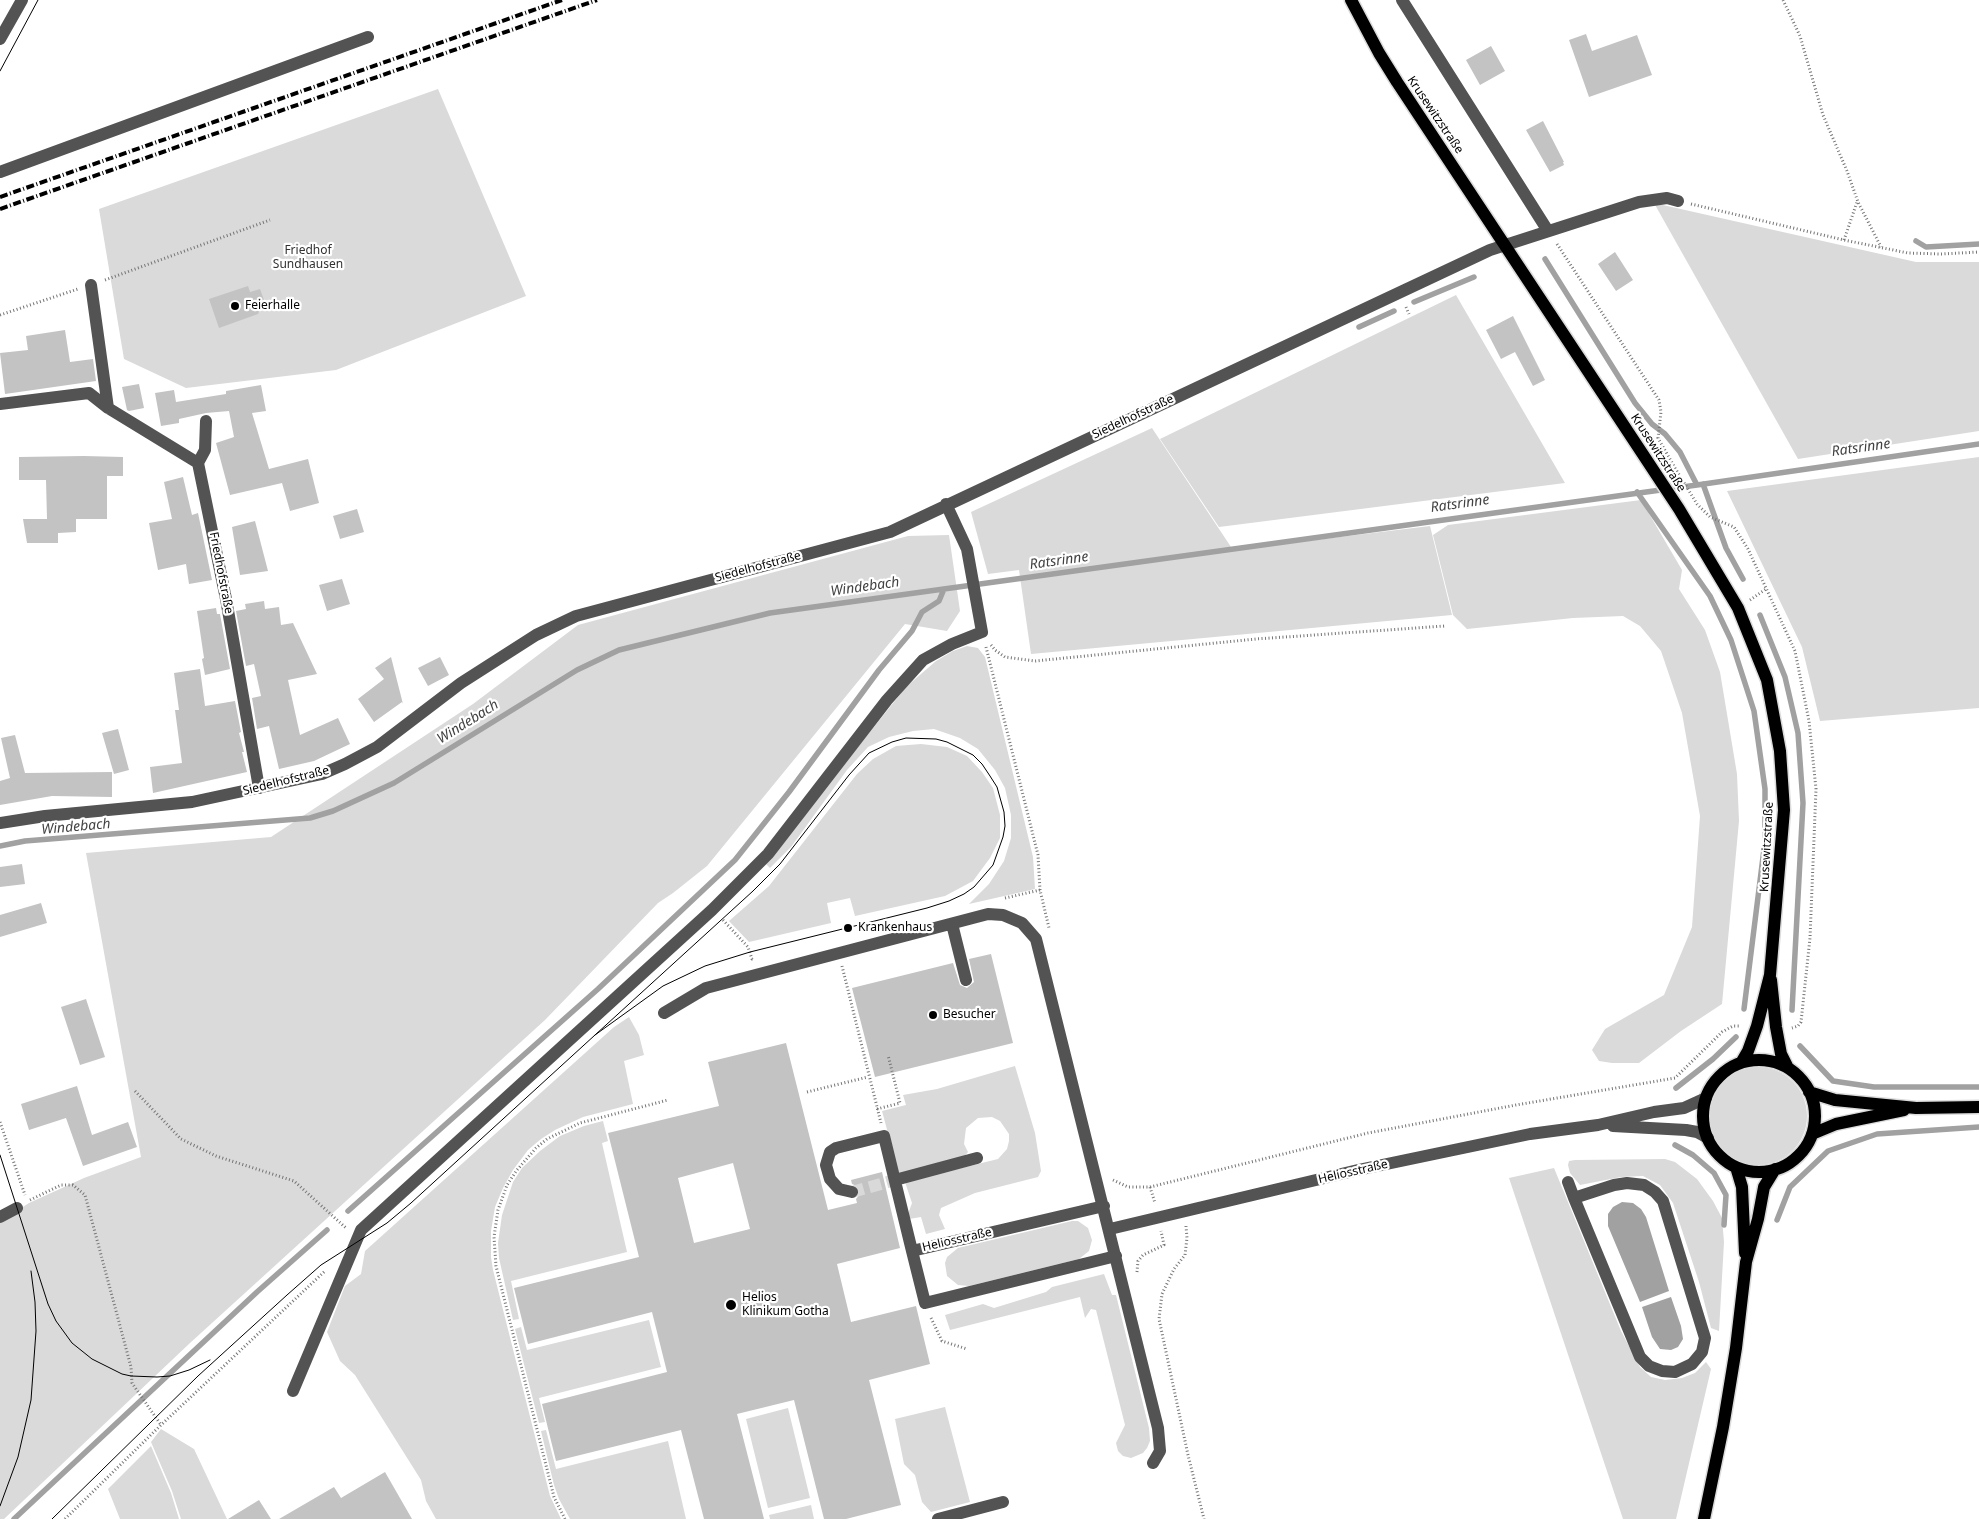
<!DOCTYPE html>
<html>
<head>
<meta charset="utf-8">
<style>
  body { margin:0 }
  canvas { display:block; background:#fff }
</style>
</head>
<body>
<canvas width="1979" height="1519"></canvas>
<script>
const c = document.querySelector('canvas').getContext('2d');
c.lineJoin = 'round';
function paint(path, color) { c.fillStyle = color; c.fill(path, 'evenodd'); }
const shape = rows => new Path2D(rows.map(r => 'M' + r).join(''));
function strokePath(path, color, width, dash) { c.strokeStyle = color; c.lineWidth = width; c.lineCap = dash ? 'butt' : 'round'; c.setLineDash(dash || []); c.stroke(path); }
function write(font, color, halo, rows, align = 'center') {
  c.font = font + ' "Noto Sans",sans-serif'; c.lineWidth = 4.5; c.setLineDash([]); c.textBaseline = 'middle'; c.strokeStyle = halo; c.fillStyle = color; for (const [text, x, y, turn = 0] of rows) {
    c.save(); c.translate(x, y); c.rotate((+turn || 0) * Math.PI / 180); c.textAlign = isNaN(turn) ? turn : align; if (halo) c.strokeText(text, 0, 0); c.fillText(text, 0, 0); c.restore();
  }
}
paint(shape([
  [438,89,526,296,336,370,186,388,124,359,99,209],
  [1654,203,1916,262,1979,262,1979,431,1798,459],
  [1456,295,1565,483,1219,527,1160,439],
  [1152,428,1233,550,1430,526,1452,615,1031,654,1019,570,988,574,971,512],
  [1979,457,1979,708,1820,721,1802,647,1727,491],
  [1641,500,1682,570,1679,589,1705,630,1720,672,1737,774,1739,821,1722,1004,1681,1031,1639,1063,1612,1063,1599,1061,1592,1050,1605,1029,1664,995,1692,927,1700,816,1682,713,1661,651,1640,626,1623,616,1573,618,1467,629,1453,615,1433,535,1448,525],
  [949,535,960,611,947,631,905,624,707,866,673,893,658,903,545,1020,190,1343,4,1519,0,1519,0,1222,29,1203,84,1178,141,1157,86,853,271,837,473,704,578,625,908,536],
  [967,646,978,648,985,657,1033,857,1035,889,969,904,989,884,1004,861,1011,838,1011,815,1005,788,995,770,978,749,960,738,934,729,913,731,889,737,868,747,847,770,791,847,770,868,765,863,906,687,936,661,953,651],
  [921,744,947,747,967,756,982,772,993,788,1000,815,1000,838,990,858,973,881,945,896,855,916,850,898,827,903,831,923,749,942,729,921,769,886,857,774,873,759,896,746],
  [629,1017,639,1035,644,1055,624,1061,633,1104,583,1117,555,1130,541,1139,528,1150,513,1170,503,1188,495,1207,491,1231,491,1257,493,1270,550,1496,561,1519,436,1519,426,1501,421,1480,355,1375,340,1361,327,1332,345,1286,361,1274,365,1251,614,1027],
  [1015,1066,1035,1133,1041,1171,1038,1177,975,1193,941,1208,939,1215,945,1229,926,1234,921,1217,909,1219,908,1214,912,1203,905,1182,998,1159,1007,1149,1009,1141,1009,1134,1000,1121,992,1117,978,1118,966,1128,964,1144,968,1152,963,1158,899,1174,882,1111,906,1105,903,1095,937,1089],
  '1709 1116a49 49 0 1 1 98 0a49 49 0 1 1-98 0Z',
  [603,1121,608,1141,602,1143,627,1252,511,1281,519,1319,513,1320,499,1258,498,1243,502,1215,513,1182,522,1168,540,1151,560,1136,584,1126],
  [1665,1159,1675,1162,1697,1179,1713,1201,1722,1218,1724,1242,1719,1331,1711,1328,1699,1282,1673,1203,1660,1185,1643,1176,1621,1177,1580,1185,1570,1173,1568,1165,1569,1161,1575,1160],
  [1554,1168,1621,1331,1640,1367,1651,1377,1665,1380,1682,1378,1695,1373,1706,1362,1711,1369,1676,1519,1623,1519,1509,1178],
  [1072,1221,1078,1221,1088,1228,1092,1240,1089,1251,1079,1259,969,1286,958,1285,947,1276,945,1263,947,1257,958,1248],
  [1104,1274,1112,1295,1116,1295,1149,1428,1150,1441,1147,1448,1143,1453,1131,1458,1123,1456,1118,1451,1116,1443,1125,1425,1096,1310,1091,1309,1085,1318,1080,1297,950,1330,945,1315,983,1304,994,1308,1046,1292,1052,1287],
  [649,1320,661,1367,539,1398,545,1422,539,1423,515,1329,521,1327,527,1350],
  [945,1407,970,1502,931,1512,922,1502,915,1475,904,1464,895,1419],
  [788,1408,810,1498,768,1508,746,1419],
  [161,1429,194,1449,227,1519,181,1519,172,1491,151,1442],
  [546,1430,556,1469,668,1441,686,1519,570,1519,559,1499,554,1485,541,1431],
  [151,1446,171,1493,179,1519,120,1519,108,1489],
  [811,1505,814,1519,770,1519,769,1515]
]), '#dadada');
paint(shape([
  [1622,1202,1633,1203,1641,1209,1646,1217,1669,1291,1640,1302,1608,1226,1608,1214,1613,1207],
  [1671,1297,1681,1326,1683,1339,1678,1347,1671,1350,1660,1349,1652,1337,1642,1307]
]), '#a1a1a1');
strokePath(shape([
  [1916,241,1926,247,1979,244],
  [1545,259,1635,403,1652,424,1665,434,1680,452,1697,485],
  [1414,302,1474,277],
  [1359,327,1394,311],
  [1703,484,1726,548,1743,579],
  [1637,492,1710,596,1731,640,1754,711,1765,789,1765,841,1744,1009],
  [1760,615,1785,677,1798,733,1803,803,1792,1010],
  [0,846,25,841,310,818,333,811,394,783,577,670,619,650,770,613,1697,485,1979,444],
  [1800,1046,1833,1081,1874,1087,1979,1087],
  [1676,1088,1713,1059,1736,1037],
  [1675,1145,1693,1155,1714,1173,1726,1195,1724,1225],
  [348,1211,598,989,735,860,789,792,879,670,912,631,922,612,939,601,944,589],
  [1777,1220,1790,1187,1828,1151,1877,1134,1979,1127],
  [14,1519,257,1292,327,1230]
]), '#a1a1a1', 5.5);
paint(shape([
  [1586,34,1592,51,1637,35,1652,75,1589,97,1569,40],
  [1491,46,1505,71,1480,85,1466,60],
  [1543,121,1564,162,1563,162,1564,165,1550,172,1526,130],
  [1615,252,1633,280,1616,291,1598,264],
  [248,286,250,292,260,289,264,300,258,314,219,328,209,299],
  [1513,316,1545,380,1533,386,1515,352,1501,359,1486,330],
  [65,330,70,362,93,359,96,381,5,394,0,353,28,350,26,336],
  [139,384,144,408,129,411,127,410,122,387],
  [261,385,266,411,252,413,269,469,308,459,319,503,290,511,282,483,230,495,216,443,234,437,229,411,206,413,179,419,179,423,161,426,155,393,174,390,176,402,226,394,226,391],
  [84,456,123,457,123,476,107,476,107,519,76,519,76,532,58,533,58,543,27,543,23,519,47,519,46,480,19,480,19,457],
  [183,477,192,515,198,513,212,580,189,584,186,564,158,570,149,523,172,519,164,482],
  [357,509,364,532,340,539,333,516],
  [255,521,268,571,240,575,232,527],
  [342,579,350,604,327,611,319,585],
  [264,601,265,609,279,607,281,625,293,623,317,674,288,680,300,735,338,718,350,744,314,761,279,769,269,726,257,729,252,698,261,696,254,664,246,666,236,611,246,609,245,604],
  [216,608,217,614,220,614,230,669,205,675,202,659,204,658,197,611],
  [391,657,403,704,402,702,374,722,358,699,384,679,375,668],
  [440,657,449,675,428,686,418,668],
  [200,669,205,706,235,701,241,732,239,733,244,752,242,752,247,772,153,793,150,767,182,763,175,710,179,710,174,673],
  [118,729,129,770,114,774,102,733],
  [15,735,25,773,112,772,112,797,52,796,0,805,0,781,10,778,1,738],
  [22,864,25,884,0,887,0,867],
  [41,903,47,923,0,937,0,915],
  [991,954,1013,1043,875,1077,852,988,953,963,960,985,967,988,974,982,969,959],
  [86,999,105,1057,80,1065,61,1007],
  [786,1043,828,1210,857,1203,856,1199,860,1194,860,1190,857,1186,852,1184,851,1180,882,1172,900,1248,837,1264,851,1322,916,1306,930,1364,869,1380,901,1505,846,1519,824,1519,794,1400,737,1414,764,1519,704,1519,681,1430,556,1461,542,1404,667,1372,652,1312,528,1344,514,1288,639,1257,608,1133,719,1106,708,1062],
  [733,1163,750,1229,694,1243,678,1178],
  [77,1086,92,1135,128,1122,137,1147,83,1166,66,1118,29,1130,21,1104],
  [385,1472,412,1519,279,1519,334,1487,341,1498],
  [259,1500,271,1519,228,1519]
]), '#c3c3c3');
strokePath(shape([
  [852,1192,895,1180]
]), '#d9d9d9', 12, [12, 6]);
const major = shape([
  [1351,0,1379,53,1397,82,1679,509,1738,608,1767,680,1780,751,1784,810,1770,975,1757,1026,1748,1051,1741,1063],
  [1771,980,1776,1027,1781,1054,1787,1066],
  '1703 1116a56 56 0 1 1 112 0a56 56 0 1 1-112 0Z',
  [1809,1092,1835,1100,1916,1108,1979,1107],
  [1812,1134,1836,1124,1904,1110],
  [1736,1167,1742,1187,1745,1253],
  [1704,1519,1723,1427,1736,1348,1746,1262,1758,1219,1764,1187,1775,1169]
]);
strokePath(major, '#dbdbdb', 15);
strokePath(shape([
  [1783,0,1800,36,1823,115,1847,171,1858,202,1881,247],
  [1691,204,1844,240,1908,253,1941,254,1979,252],
  [1844,240,1857,202],
  [1557,244,1659,400,1661,412,1658,438,1675,468,1697,504,1710,517,1734,527,1748,549,1795,651,1809,721,1816,789,1810,938,1801,1022,1798,1026,1792,1028],
  [105,280,270,220],
  [1406,307,1409,314],
  [0,315,78,289],
  [1750,600,1766,589],
  [991,645,995,650,1005,657,1035,661,1256,639,1445,626],
  [986,647,1038,855,1040,890,1049,928],
  [1005,898,1040,890],
  [723,920,748,947,752,959,754,959],
  [842,966,881,1123],
  [135,1091,181,1139,216,1156,294,1181,346,1228],
  [807,1092,868,1077],
  [877,1109,900,1103,888,1055],
  [0,1122,25,1195],
  [1113,1180,1128,1187,1150,1187,1368,1133,1516,1105,1675,1078,1722,1032,1733,1026,1741,1026],
  [1150,1187,1155,1203],
  [30,1200,61,1185,73,1185,85,1195,131,1367,132,1383,161,1425],
  [1186,1226,1187,1238,1185,1255,1174,1269,1162,1294,1159,1319,1188,1455,1204,1519],
  [1137,1272,1138,1261,1143,1255,1164,1245,1161,1231],
  [931,1318,942,1341,967,1349],
  [65,1519,161,1425,325,1271],
  [565,1519,554,1497,496,1266,494,1237,498,1210,507,1185,517,1170,536,1148,547,1139,580,1123,668,1100]
]), '#757575', 3, [1, 2.5]);
strokePath(shape([
  [1402,0,1548,231],
  [0,39,22,0],
  [0,172,368,37],
  [91,285,108,408],
  [0,404,89,393,108,408,198,463,226,599,259,788],
  [198,463,205,450,206,421],
  [0,823,45,816,192,802,322,774,345,764,377,747,461,683,536,635,576,616,890,532,1490,250,1639,202,1667,198,1678,201],
  [952,924,966,980],
  [664,1013,706,988,988,914,1003,915,1022,923,1036,939,1158,1428,1160,1451,1153,1463],
  [1613,1126,1686,1130,1697,1132,1708,1138],
  [895,1180,977,1158],
  [1568,1182,1574,1198,1614,1185,1627,1183,1644,1185,1655,1192,1663,1201,1705,1338,1702,1352,1692,1364,1675,1372,1662,1371,1649,1366,1640,1357,1574,1198],
  [852,1192,839,1189,830,1179,826,1165,830,1152,836,1148,884,1136,912,1251],
  [1104,1206,912,1251,925,1303,1116,1256],
  [0,1217,17,1208],
  [1110,1229,1358,1170,1530,1134,1598,1125,1654,1112,1684,1108,1706,1098],
  [293,1391,361,1230,712,910,768,854,887,700,923,660,952,644,982,632,967,549,946,504],
  [938,1519,1003,1502]
]), '#535353', 12);
strokePath(major, '#000', 12);
strokePath(shape([
  [0,71,38,0],
  [0,1155,48,1304,56,1321,72,1343,92,1359,122,1374,131,1376,157,1377,170,1376,189,1370,210,1360],
  [0,1506,18,1457,31,1400,36,1331,35,1302,31,1271],
  [52,1519,198,1376,287,1295,321,1265,387,1223,411,1203,595,1035,753,891,780,864,849,775,869,753,892,742,906,738,936,739,947,742,973,755,982,764,990,776,997,787,1004,812,1005,826,1003,837,993,865,974,887,964,894,949,901,927,908,750,952,705,966,663,986,595,1035]
]), '#000', 1);
strokePath(shape([
  [0,197,562,0],
  [0,209,597,0]
]), '#000', 4, [8, 2.5, 1, 2.5]);
for (const [x, y, r, color] of [
  [235,306,5,"#000"],
  [848,928,5,"#000"],
  [933,1015,5,"#000"],
  [731,1305,6,"#000"]
]) { const dot = new Path2D(); dot.arc(x, y, r, 0, 2 * Math.PI); c.fillStyle = color; c.fill(dot); strokePath(dot, '#fff', 2); }
write('12px', '#000', '#fff', [
  ["Krusewitzstraße",1435,115,56],
  ["Siedelhofstraße",1133,417,-25],
  ["Krusewitzstraße",1658,453,57],
  ["Siedelhofstraße",758,567,-15],
  ["Friedhofstraße",221,573,79],
  ["Siedelhofstraße",286,781,-14],
  ["Krusewitzstraße",1767,847,-87],
  ["Heliosstraße",1353,1172,-13],
  ["Heliosstraße",957,1240,-13]
]);
write('12px', '#313131', '#fff', [
  ["Friedhof",308,251],
  ["Sundhausen",308,265]
]);
write('12px', '#000', '#fff', [
  ["Feierhalle",245,306],
  ["Krankenhaus",858,928],
  ["Besucher",943,1015],
  ["Helios",742,1298],
  ["Klinikum Gotha",742,1312]
], 'left');
write('italic 14px', '#424242', '#fff', [
  ["Ratsrinne",1861,448,-8],
  ["Ratsrinne",1460,504,-8],
  ["Ratsrinne",1059,561,-8],
  ["Windebach",865,587,-8],
  ["Windebach",468,722,-32],
  ["Windebach",76,827,-5]
]);
</script>
</body>
</html>
